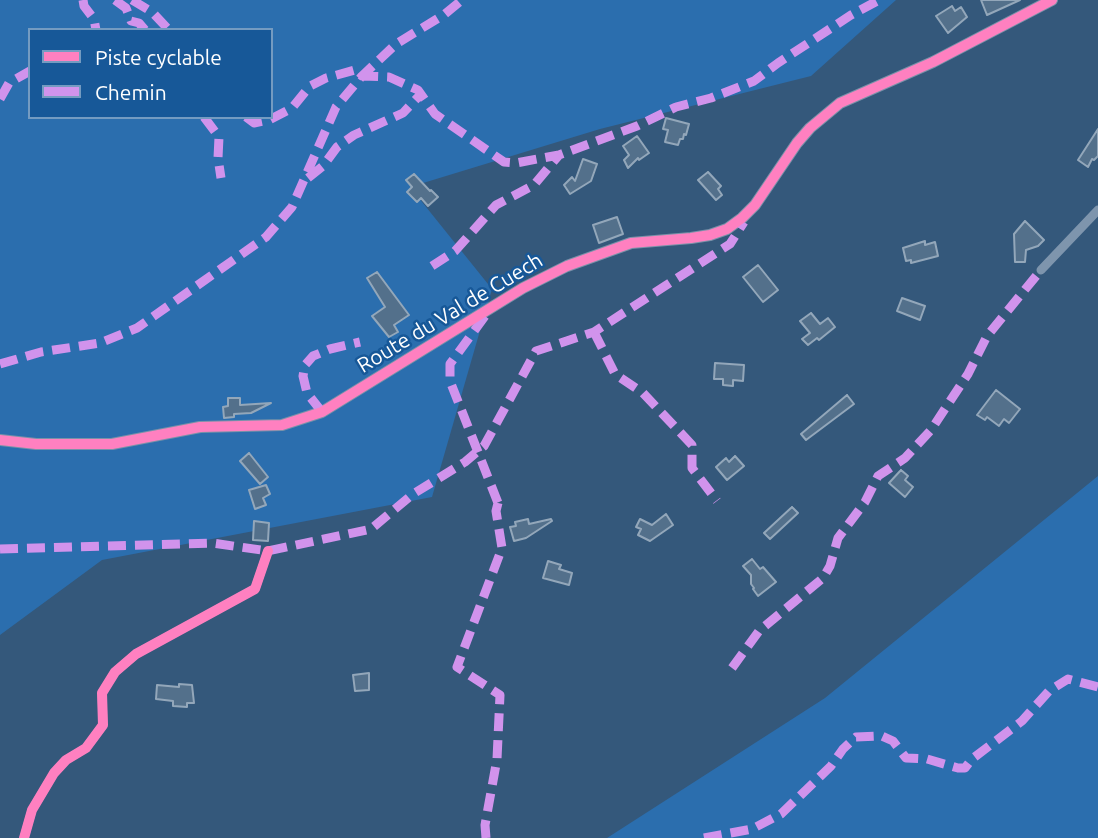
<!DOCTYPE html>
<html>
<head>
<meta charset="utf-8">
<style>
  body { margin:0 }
  #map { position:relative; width:1098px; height:838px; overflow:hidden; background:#34587b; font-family:Ubuntu,sans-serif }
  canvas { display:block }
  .legend { position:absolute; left:28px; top:28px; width:245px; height:91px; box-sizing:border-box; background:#175898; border:2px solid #749bc1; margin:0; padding:9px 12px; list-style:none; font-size:21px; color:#fff }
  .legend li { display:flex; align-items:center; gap:14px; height:35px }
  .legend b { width:35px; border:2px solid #749bc1 }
</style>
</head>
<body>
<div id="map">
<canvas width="1098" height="838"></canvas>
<ul class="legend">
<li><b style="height:9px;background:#ff80c0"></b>Piste cyclable</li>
<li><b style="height:9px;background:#d193ec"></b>Chemin</li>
</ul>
</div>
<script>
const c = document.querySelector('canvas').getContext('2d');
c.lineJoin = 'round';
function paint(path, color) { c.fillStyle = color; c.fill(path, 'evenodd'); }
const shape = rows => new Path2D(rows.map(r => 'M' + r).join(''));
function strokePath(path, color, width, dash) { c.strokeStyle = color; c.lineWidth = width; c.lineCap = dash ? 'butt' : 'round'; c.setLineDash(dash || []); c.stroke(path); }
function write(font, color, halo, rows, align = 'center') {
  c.font = font + ' Ubuntu,sans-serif'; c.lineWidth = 5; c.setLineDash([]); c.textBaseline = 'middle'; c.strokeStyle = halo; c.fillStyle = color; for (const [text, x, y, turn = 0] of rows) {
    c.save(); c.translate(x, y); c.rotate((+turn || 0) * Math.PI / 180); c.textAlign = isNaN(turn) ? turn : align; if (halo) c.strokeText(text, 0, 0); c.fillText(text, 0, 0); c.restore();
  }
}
paint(shape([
  [0,0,896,0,811,76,600,129,410,187,492,289,432,497,102,560,0,635],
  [30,30,271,30,271,117,30,117],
  [1098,476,1098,838,607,838,825,698]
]), '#2b6eae');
const building = shape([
  [981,0,1020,0,987,15,981,0],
  [952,6,955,11,961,7,967,17,948,33,936,16,952,6],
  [666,118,689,124,686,135,684,134,683,139,680,139,678,145,665,142,668,130,663,129,666,118],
  [1098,129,1098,156,1094,160,1092,159,1088,167,1078,160,1098,129],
  [637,136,649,153,639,160,638,158,628,168,624,160,629,155,623,146,637,136],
  [583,159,597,164,591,181,570,194,564,185,572,177,575,181,583,159],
  [708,172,721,186,718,189,722,195,716,200,698,180,708,172],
  [414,174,430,191,431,190,438,197,428,206,421,198,417,202,407,192,412,187,406,180,414,174],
  [617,217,623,234,599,243,593,225,617,217],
  [1025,221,1044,240,1038,246,1026,250,1025,262,1015,262,1014,234,1025,221],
  [925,241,925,245,935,242,938,256,911,263,911,260,906,261,903,248,925,241],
  [758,265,778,290,763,302,743,277,758,265],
  [377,272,409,315,394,325,398,332,389,337,372,316,385,307,367,278,377,272],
  [902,298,925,306,920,320,897,311,902,298],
  [811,313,820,324,828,318,835,327,819,340,817,338,808,345,802,339,810,333,800,321,811,313],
  [715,363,744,365,743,381,733,380,733,386,723,385,723,379,714,379,715,363],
  [996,390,1020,409,1009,423,1004,419,999,426,987,417,985,420,977,415,996,390],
  [847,395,854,404,806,440,801,434,847,395],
  [228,398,240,398,240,405,271,403,251,413,234,414,234,417,224,418,223,407,228,406,228,398],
  [249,453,268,477,260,484,240,461,249,453],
  [735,456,744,466,727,480,716,467,726,458,729,462,735,456],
  [901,470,908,476,905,480,913,487,905,497,889,483,901,470],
  [266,485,270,494,263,498,266,505,255,509,249,490,266,485],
  [792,507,798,513,770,539,764,533,792,507],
  [666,514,673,525,650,541,638,535,641,529,636,527,640,519,652,525,666,514],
  [528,519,529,524,551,519,552,521,526,538,514,541,510,527,516,526,515,522,528,519],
  [254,521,269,523,268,541,253,540,254,521],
  [752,559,760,569,763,567,776,582,758,596,753,589,754,588,751,584,751,575,743,566,752,559],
  [548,561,561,565,559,569,572,573,569,585,543,578,548,561],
  [369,673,369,690,355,691,353,675,369,673],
  [179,684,192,685,194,703,187,703,187,707,173,706,173,701,156,699,157,685,179,687,179,684]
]);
paint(building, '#53708b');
strokePath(building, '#93a7ba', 2);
strokePath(shape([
  [1041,270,1098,210],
  [24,838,32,810,54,773,66,760,86,748,103,725,102,693,115,672,136,654,255,589,268,551]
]), '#7e95ad', 9);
strokePath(shape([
  [0,440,36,444,112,444,200,427,282,425,322,412,523,288,567,266,631,243,691,238,710,235,727,229,742,218,755,205,797,143,810,128,840,103,933,62,1052,0]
]), '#7a92a9', 12);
strokePath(shape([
  [83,0,84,6,94,19,96,30],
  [115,0,126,8,131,21,139,23,145,30],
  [132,0,152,12,169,30],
  [0,99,9,83,30,71],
  [204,117,219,137,218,158,221,178],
  [246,117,254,123,269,120,292,108,310,86,326,78,355,70,362,76,389,77,418,90,435,114,504,162,516,163,559,155,637,126,676,107,711,98,754,81,778,63,851,15,879,0],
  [308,178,323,166,337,147,354,135,403,113,421,94],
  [432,266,455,251,496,205,534,185,559,155],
  [485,316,450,364,450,381,500,508],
  [594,332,615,374,643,393,692,445,692,468,717,501],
  [0,364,41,352,100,343,137,328,266,237,292,207,336,107,362,76,396,44,445,14,462,0],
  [322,412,307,393,303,376,305,365,313,356,330,349,360,342],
  [0,549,212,543,268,551,371,529,413,494,465,462,484,446,536,351,594,332,730,244,744,222],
  [732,668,759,631,823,578,830,566,838,538,865,502,878,476,905,458,931,430,968,374,987,336,1041,270],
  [486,838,485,825,497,759,500,695,457,667,502,548,496,511,498,503],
  [704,838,752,829,781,814,831,766,843,749,856,737,882,736,893,741,906,758,927,759,958,768,965,768,972,759,1022,721,1049,691,1068,679,1098,687]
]), '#d193ec', 9, [18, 9]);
strokePath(shape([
  [0,440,36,444,112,444,200,427,282,425,322,412,523,288,567,266,631,243,691,238,710,235,727,229,742,218,755,205,797,143,810,128,840,103,933,62,1052,0],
  [24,838,32,810,54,773,66,760,86,748,103,725,102,693,115,672,136,654,255,589,268,551]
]), '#ff80c0', 10);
write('21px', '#fff', '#175898', [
  ["Route du Val de Cuech",450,313,-31]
]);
</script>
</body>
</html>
